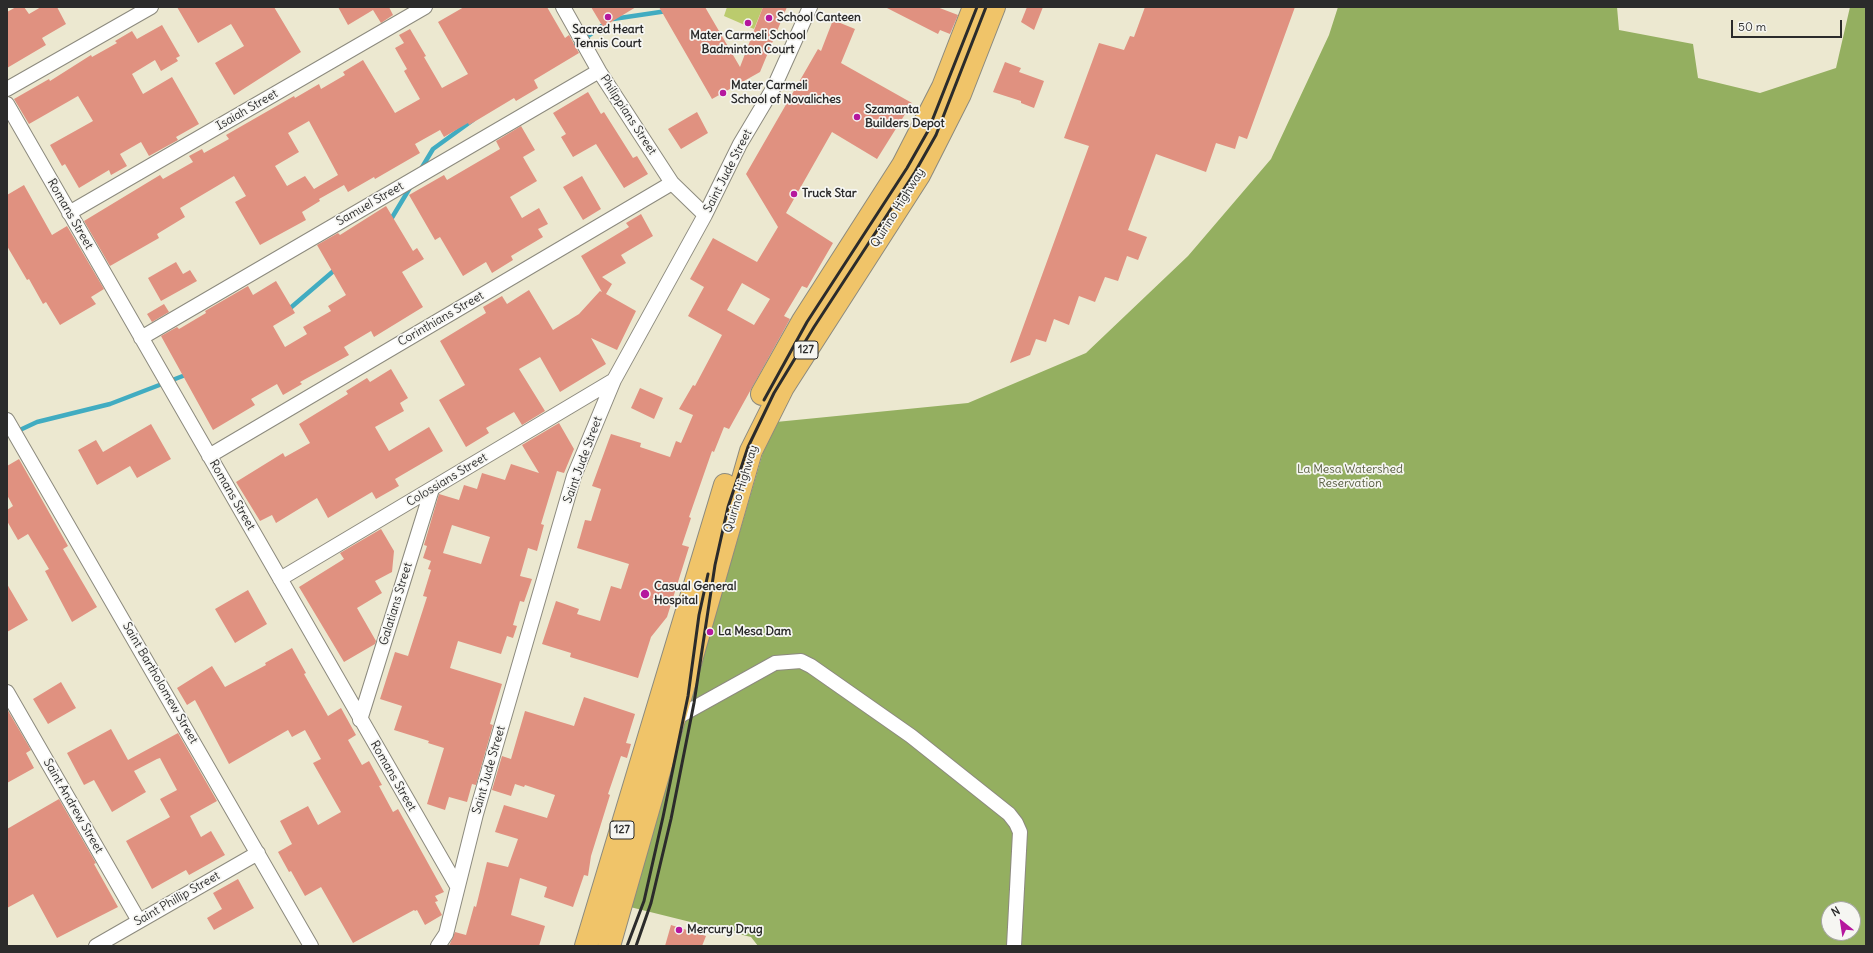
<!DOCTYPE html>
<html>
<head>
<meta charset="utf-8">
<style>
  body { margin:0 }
  #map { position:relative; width:1873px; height:953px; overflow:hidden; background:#ece8d0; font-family:Delius,sans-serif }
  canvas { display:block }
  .frame { position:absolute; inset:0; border:8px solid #2b2b2b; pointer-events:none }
  .north { position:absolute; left:1821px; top:901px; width:40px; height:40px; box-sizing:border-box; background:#f6f6f2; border:1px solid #a5a5a2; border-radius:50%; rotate:330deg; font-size:11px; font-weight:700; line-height:16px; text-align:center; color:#2b2b2b }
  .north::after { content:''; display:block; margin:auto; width:14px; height:18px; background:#b5179e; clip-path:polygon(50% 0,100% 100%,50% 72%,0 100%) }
  .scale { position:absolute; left:1731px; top:20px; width:111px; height:18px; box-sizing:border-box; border:2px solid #2b2b2b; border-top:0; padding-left:5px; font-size:12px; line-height:14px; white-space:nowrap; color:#2b2b2b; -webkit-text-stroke:3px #f6f6f2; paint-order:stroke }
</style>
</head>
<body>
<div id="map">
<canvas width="1873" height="953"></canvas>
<div class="frame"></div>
<div class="north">N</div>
<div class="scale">50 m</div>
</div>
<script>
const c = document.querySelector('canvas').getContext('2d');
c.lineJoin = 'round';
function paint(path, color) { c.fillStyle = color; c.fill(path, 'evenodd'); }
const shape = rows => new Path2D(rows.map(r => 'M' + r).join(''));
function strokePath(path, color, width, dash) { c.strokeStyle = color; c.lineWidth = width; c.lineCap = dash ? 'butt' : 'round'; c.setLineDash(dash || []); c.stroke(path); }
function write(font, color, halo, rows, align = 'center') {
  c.font = font + ' Delius,sans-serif'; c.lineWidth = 3.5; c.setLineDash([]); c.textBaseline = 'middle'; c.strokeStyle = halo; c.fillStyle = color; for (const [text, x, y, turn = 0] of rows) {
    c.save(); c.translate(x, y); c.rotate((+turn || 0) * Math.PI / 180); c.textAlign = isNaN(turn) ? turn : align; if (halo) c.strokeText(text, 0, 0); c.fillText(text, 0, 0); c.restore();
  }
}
paint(shape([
  [727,7,763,7,754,29,724,16]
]), '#bbcb6d');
paint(shape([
  [1338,7,1617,7,1619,30,1693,44,1698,78,1760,93,1836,68,1850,7,1866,7,1866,946,758,946,751,937,630,907,766,442,776,422,968,403,1086,353,1188,256,1271,159,1329,35],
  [1829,909,1853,909,1853,933,1829,933]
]), '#94af60');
strokePath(shape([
  [613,19,667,11],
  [571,49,607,22],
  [421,169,433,149,473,120],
  [390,221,411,186],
  [288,310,337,268],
  [7,436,37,422,110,404,188,374]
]), '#41acc1', 4.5);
paint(shape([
  [16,7,24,7,29,14,41,7,57,7,66,24,42,38,46,45,7,68,7,12],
  [177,7,274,7,301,52,234,95,215,63,244,46,231,24,198,43],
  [338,7,389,7,393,15,381,23,373,10,348,25],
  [464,7,547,7,565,38,569,35,579,53,534,80,538,88,516,101,514,98,469,125,468,123,444,137,440,130,415,144,420,153,375,179,374,177,348,192,344,185,319,199,320,201,302,212,306,220,260,245,235,202,246,196,234,176,180,208,185,217,157,234,159,238,110,266,84,221,160,175,163,179,193,162,189,156,202,149,204,153,229,139,226,135,294,96,295,98,319,84,321,89,345,75,343,72,363,60,395,113,420,99,404,71,407,69,395,48,404,43,399,35,410,29,426,56,424,57,442,88,468,74,438,22],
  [309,121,338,175,314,189,305,176,287,186,275,166,299,152,288,133],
  [591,7,636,7,603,27],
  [659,7,705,7,740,67,763,7,787,7,760,72,712,99],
  [885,7,937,7,958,15,950,34,940,30,938,34],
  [1027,7,1043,7,1034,30,1021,22],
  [1145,7,1295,7,1247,139,1239,136,1235,149,1216,143,1206,172,1156,154,1128,230,1147,237,1138,260,1127,256,1118,281,1105,277,1095,302,1079,296,1069,325,1054,319,1046,342,1036,339,1030,355,1010,363,1089,146,1064,138,1099,43,1124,50,1130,36,1134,37],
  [833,20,855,29,841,63,912,103,877,159,832,132,786,213,833,243,807,288,802,286,784,316,790,319,729,429,724,427,714,452,712,451,689,517,691,518,682,545,689,547,667,617,651,637,638,678,570,657,571,653,542,644,556,601,579,609,577,614,600,621,611,586,621,589,629,564,577,548,585,520,591,521,601,489,592,486,611,434,641,443,640,447,670,457,676,441,681,443,693,415,679,409,693,385,695,386,722,335,688,316,704,287,690,279,713,238,757,262,778,227,746,174,818,49,821,51],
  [742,283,770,299,754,325,727,310],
  [162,25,180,56,176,58,178,61,161,71,155,60,132,74,143,94,172,77,199,124,176,137,178,140,149,156,141,142,120,154,127,166,111,175,109,170,79,188,65,164,62,166,50,145,93,121,78,96,29,124,14,99,49,79,50,81,91,55,92,57,117,43,115,41,132,31,137,39],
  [1005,62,1021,68,1019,72,1044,81,1034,108,1021,103,1021,101,993,92],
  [588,92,601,114,604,112,633,158,637,156,648,174,624,188,596,144,573,157,561,137,566,134,553,113],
  [697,112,708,133,681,149,668,129],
  [521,126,535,150,523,157,537,181,510,197,522,218,539,208,548,224,538,229,543,237,511,256,513,260,492,273,486,262,463,276,440,237,435,240,409,195,444,175,447,180,500,149,496,141],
  [582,176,601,209,583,220,563,187],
  [24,185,52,235,67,226,104,289,91,297,96,304,60,325,46,302,43,304,29,279,27,280,7,246,7,195],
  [386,206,413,251,417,248,424,259,402,272,423,307,374,337,371,331,344,347,349,355,300,382,302,384,283,395,277,384,251,399,255,405,213,430,161,336,177,327,179,329,206,313,205,311,248,286,253,295,276,281,295,313,273,326,285,347,307,334,303,327,331,311,328,306,346,295,317,245,338,233,340,235],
  [641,214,653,236,621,255,626,263,602,277,612,284,606,294,636,311,617,350,591,338,606,364,560,392,540,357,519,369,545,411,522,425,514,412,486,428,489,433,466,447,439,400,465,385,440,341,486,313,483,307,502,296,507,304,529,290,553,330,579,314,600,291,602,292,581,256,629,227,626,223],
  [176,262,183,274,190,270,197,281,161,301,148,278],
  [164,304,169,312,152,322,147,314],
  [391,369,408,398,400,403,404,411,375,427,389,451,429,427,443,451,395,479,399,486,376,499,372,492,328,518,317,498,276,523,272,515,260,521,236,482,283,453,285,457,310,443,299,424,348,394,346,391,367,378,370,382],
  [640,388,663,398,654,419,631,408],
  [559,423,574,449,564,473,557,471,541,524,544,525,537,551,528,548,520,576,532,579,524,602,520,601,513,625,517,626,513,638,507,636,501,654,458,641,450,668,502,684,490,724,493,725,476,785,472,784,467,802,449,797,445,810,427,804,444,748,428,743,429,741,394,730,402,706,380,699,395,652,408,656,427,597,423,596,431,570,428,569,431,561,423,558,427,546,424,545,439,494,459,500,464,485,477,489,482,473,505,480,511,464,539,473,522,445],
  [452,525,490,537,481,564,443,553],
  [151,424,171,459,137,478,130,466,97,485,78,450,96,440,103,452],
  [19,459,68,546,63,549,97,607,72,622,45,571,49,569,28,534,18,540,7,521,7,510,13,506,7,495,7,466],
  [381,529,394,551,392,572,375,581,382,593,357,608,376,641,375,644,344,662,299,587,344,559,340,553],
  [7,584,28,620,7,632],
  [248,590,267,624,235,643,215,609],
  [292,648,306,673,304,674,328,716,341,708,356,735,348,740,362,765,369,761,382,785,379,786,393,812,398,809,444,892,435,896,438,901,435,902,442,915,425,925,417,910,415,911,414,910,353,943,321,887,305,896,291,871,289,872,278,852,292,844,280,821,308,806,318,825,341,812,313,763,321,759,305,730,292,737,288,730,229,764,195,700,187,705,177,688,212,666,225,687,266,665,265,663],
  [61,682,76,708,48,724,33,699],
  [584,697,635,714,626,743,631,744,627,758,621,756,608,794,610,795,591,856,588,876,584,875,573,907,544,897,547,887,520,878,511,915,545,926,539,946,449,946,455,932,466,935,474,906,476,907,487,862,508,867,518,839,495,832,504,805,547,818,555,795,525,785,524,787,515,784,511,796,492,790,502,756,511,759,525,711,574,726],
  [7,709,31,750,26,753,34,768,7,783],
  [111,729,128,760,178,733,217,801,190,816,201,837,211,831,225,855,189,875,186,870,152,889,126,841,170,817,160,799,177,790,160,758,157,759,134,771,146,792,112,812,94,780,84,785,67,753],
  [59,799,96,863,94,864,118,907,57,938,33,894,7,908,7,829],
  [238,879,254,908,214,930,207,918,222,909,213,893],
  [671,925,706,936,702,946,665,946]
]), '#e09180');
const minor = shape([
  [563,7,599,71,672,183,705,215],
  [7,89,151,7],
  [7,104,457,886],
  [69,213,425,7],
  [141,338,599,71],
  [7,420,311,946],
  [209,456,672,183],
  [280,579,614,380],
  [7,692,139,921],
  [671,717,676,718,775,663,801,661,811,666,911,736,1009,814,1016,823,1020,832,1014,946],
  [360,720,432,489],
  [96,946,258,853],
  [438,946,446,934,476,814,574,476,614,380,705,215,740,144,774,87,810,7]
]);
const primary = shape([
  [762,394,803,321,903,165,943,87,974,7],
  [586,946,725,485],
  [609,946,751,451,783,387,919,175,960,94,994,7]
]);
strokePath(minor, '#8c8a7e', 16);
strokePath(primary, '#8c8a7e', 24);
strokePath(minor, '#fff', 14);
strokePath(primary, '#f0c469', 22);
strokePath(shape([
  [764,400,807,322,907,168,928,131,977,7],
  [627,946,644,901,663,817,688,696,699,615,708,574],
  [636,946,651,903,671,819,694,703,715,565,728,507,748,447,774,393,814,327,915,172,936,135,986,7]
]), '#2b2b2b', 3);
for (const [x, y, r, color] of [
  [608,17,4,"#b5179e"],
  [769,18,4,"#b5179e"],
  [748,23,4,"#b5179e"],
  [723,93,4,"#b5179e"],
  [857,117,4,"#b5179e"],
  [794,194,4,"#b5179e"],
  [645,594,5,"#b5179e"],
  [710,632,4,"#b5179e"],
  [679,930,4,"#b5179e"]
]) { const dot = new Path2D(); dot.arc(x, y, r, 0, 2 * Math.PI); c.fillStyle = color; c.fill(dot); strokePath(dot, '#f6f6f2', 1.5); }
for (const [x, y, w] of [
  [806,350,24],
  [622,830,24]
]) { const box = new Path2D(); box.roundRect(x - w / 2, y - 9, w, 18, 3); c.fillStyle = '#f6f6f2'; c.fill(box); strokePath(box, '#2b2b2b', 1); }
write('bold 11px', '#2b2b2b', null, [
  ["127",806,350],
  ["127",622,830]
]);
write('bold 12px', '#2b2b2b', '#f6f6f2', [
  ["School Canteen",777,18],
  ["Sacred Heart",608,30,"center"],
  ["Tennis Court",608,44,"center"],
  ["Mater Carmeli School",748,36,"center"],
  ["Badminton Court",748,50,"center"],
  ["Mater Carmeli",731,86],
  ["School of Novaliches",731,100],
  ["Szamanta",865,110],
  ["Builders Depot",865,124],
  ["Truck Star",802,194],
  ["Casual General",654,587],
  ["Hospital",654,601],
  ["La Mesa Dam",718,632],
  ["Mercury Drug",687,930]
], 'left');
write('12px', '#2b2b2b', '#f6f6f2', [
  ["Isaiah Street",247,110,-30],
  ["Philippians Street",628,115,57],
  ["Saint Jude Street",728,171,-63],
  ["Samuel Street",370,204,-30],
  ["Quirino Highway",898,208,-58],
  ["Romans Street",70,214,60],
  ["Corinthians Street",441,319,-30],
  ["Saint Jude Street",583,460,-70],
  ["Colossians Street",447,480,-31],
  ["Quirino Highway",741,489,-73],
  ["Romans Street",232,495,60],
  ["Galatians Street",396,604,-73],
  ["Saint Bartholomew Street",160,683,60],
  ["Saint Jude Street",489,770,-74],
  ["Romans Street",393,776,60],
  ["Saint Andrew Street",73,806,60],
  ["Saint Phillip Street",177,899,-30]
]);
write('12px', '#565b3f', '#f6f6f2', [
  ["La Mesa Watershed",1350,470],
  ["Reservation",1350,484]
]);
</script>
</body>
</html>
